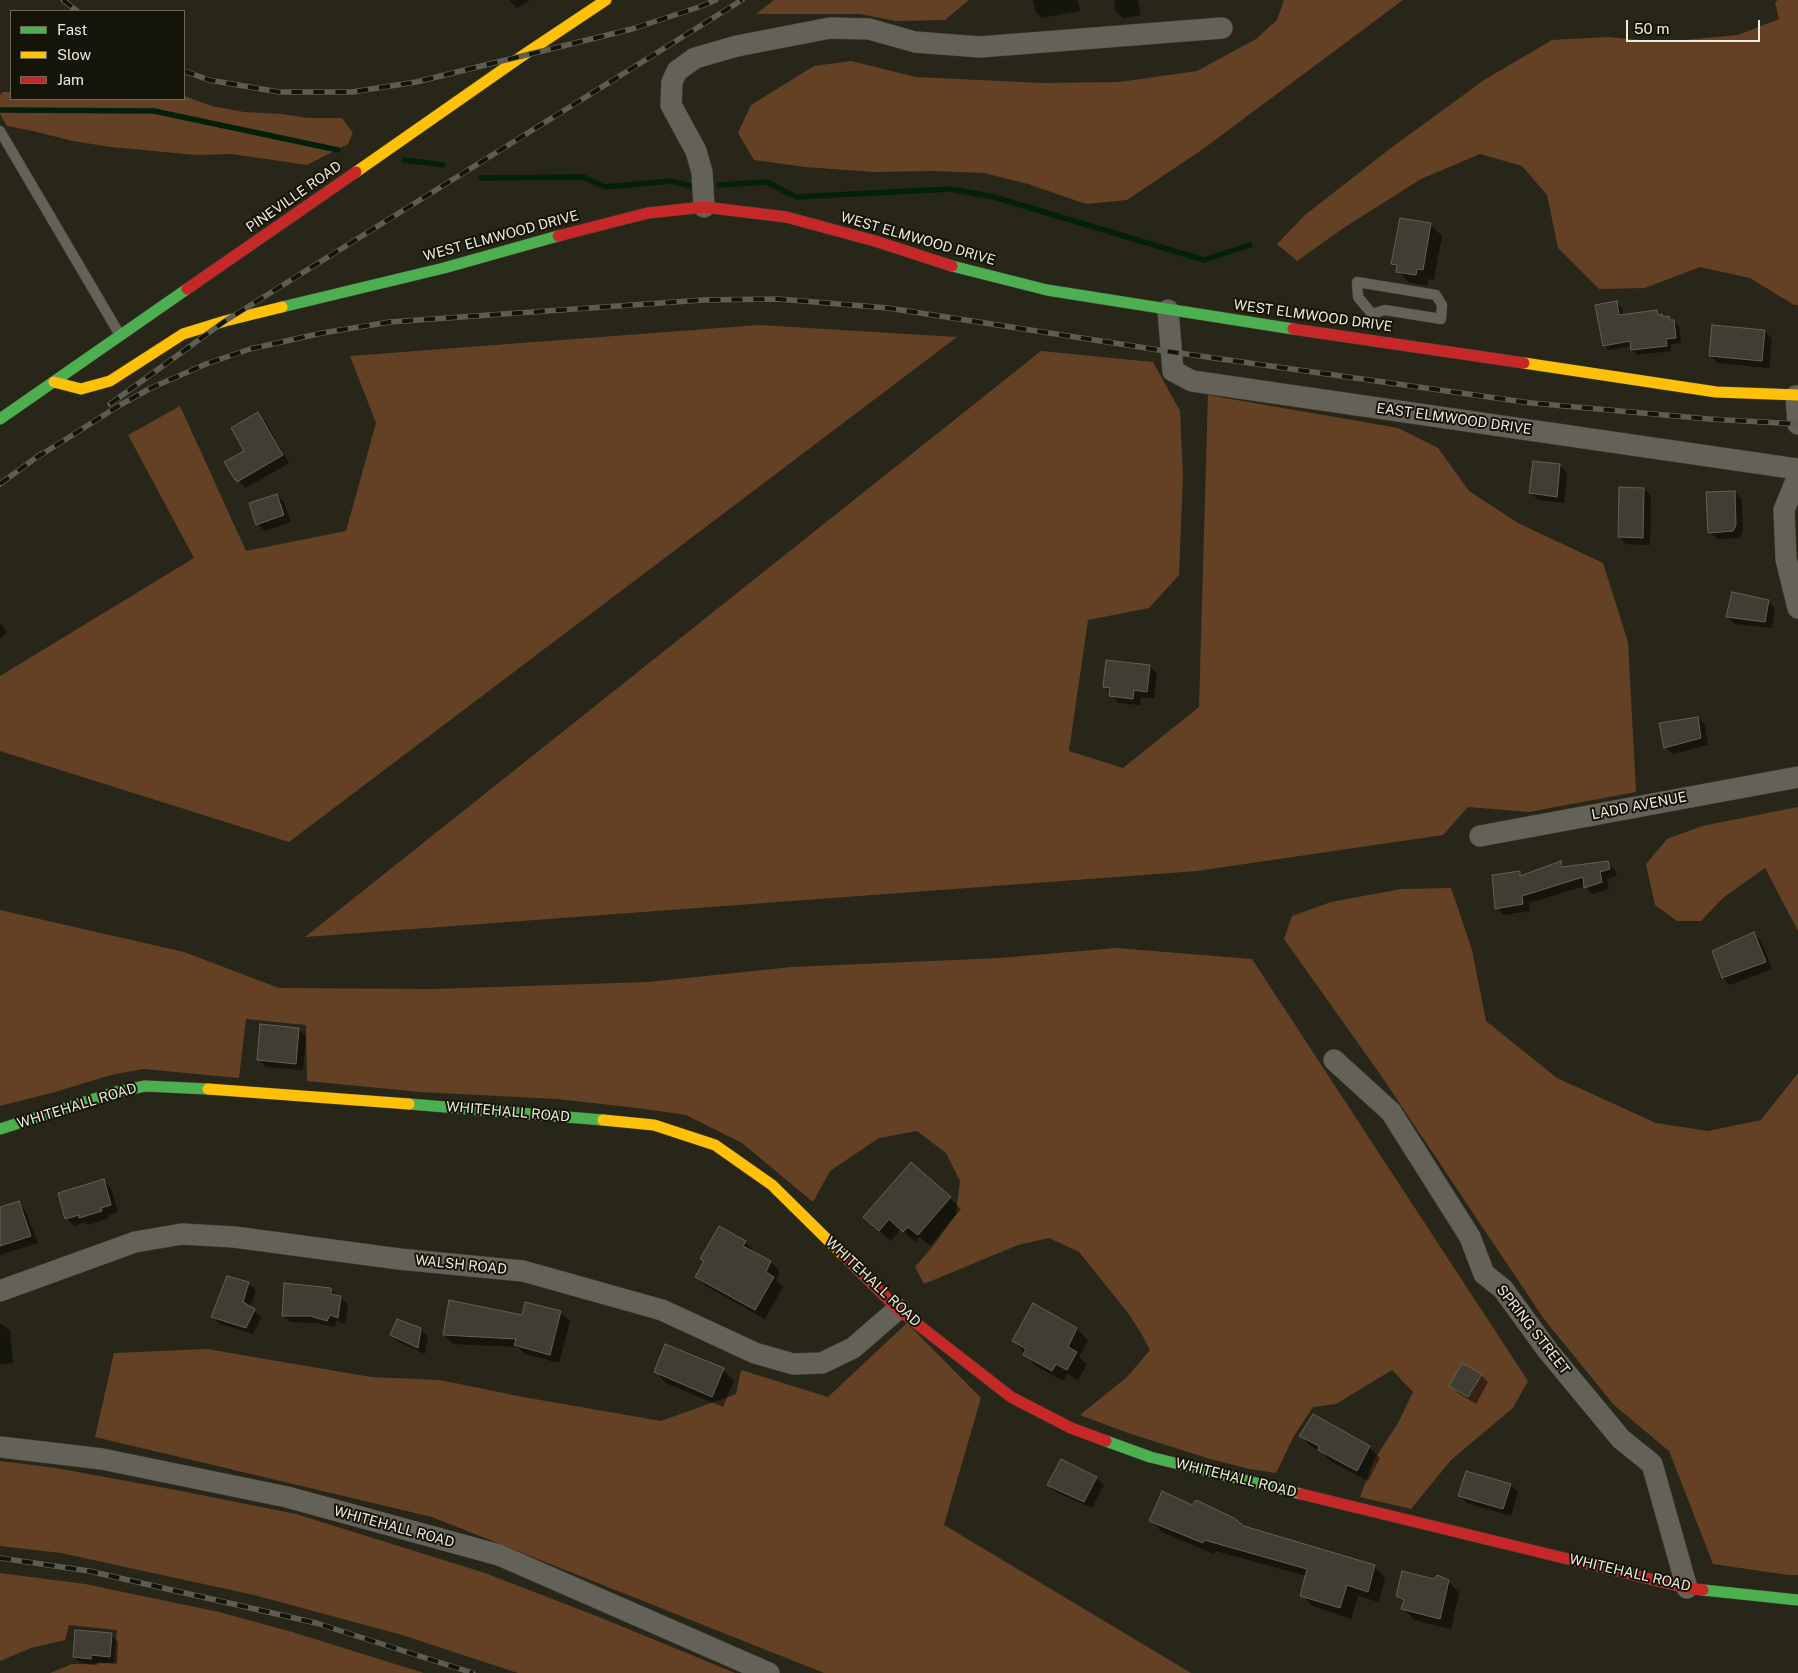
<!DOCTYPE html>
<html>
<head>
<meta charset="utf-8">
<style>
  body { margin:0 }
  #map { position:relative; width:1798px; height:1673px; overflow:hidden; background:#282619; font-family:"Public Sans",sans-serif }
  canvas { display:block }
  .legend { position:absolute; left:10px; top:10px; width:175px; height:90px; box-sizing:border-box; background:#151409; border:1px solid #6b6a5d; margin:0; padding:6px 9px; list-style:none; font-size:15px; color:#ebeadb }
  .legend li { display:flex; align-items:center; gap:10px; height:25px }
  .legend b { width:25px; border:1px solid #6b6a5d }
  .scale { position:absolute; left:1626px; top:20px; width:134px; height:22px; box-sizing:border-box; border:2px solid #ebeadb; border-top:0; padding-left:6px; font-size:15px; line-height:18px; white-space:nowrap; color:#ebeadb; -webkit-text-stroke:4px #151409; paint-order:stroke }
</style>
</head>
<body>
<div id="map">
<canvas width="1798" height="1673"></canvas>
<ul class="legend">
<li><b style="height:6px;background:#4caf50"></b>Fast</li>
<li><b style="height:6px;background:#ffc107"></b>Slow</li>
<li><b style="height:6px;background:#c62828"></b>Jam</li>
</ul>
<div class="scale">50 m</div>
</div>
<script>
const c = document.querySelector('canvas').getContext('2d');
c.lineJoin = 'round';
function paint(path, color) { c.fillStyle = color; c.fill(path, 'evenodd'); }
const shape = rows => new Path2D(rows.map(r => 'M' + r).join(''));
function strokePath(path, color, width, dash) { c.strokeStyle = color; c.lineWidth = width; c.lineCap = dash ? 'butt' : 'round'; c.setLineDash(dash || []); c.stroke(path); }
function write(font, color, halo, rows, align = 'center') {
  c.font = font + ' "Public Sans",sans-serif'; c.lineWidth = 4; c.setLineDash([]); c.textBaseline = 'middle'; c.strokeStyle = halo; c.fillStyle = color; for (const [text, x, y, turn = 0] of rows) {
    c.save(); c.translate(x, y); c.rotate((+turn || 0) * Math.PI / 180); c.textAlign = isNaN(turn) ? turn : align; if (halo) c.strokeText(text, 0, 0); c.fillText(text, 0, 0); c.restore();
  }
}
paint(shape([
  [774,0,969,0,945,20,896,21,860,14,756,14],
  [1284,0,1403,0,1203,149,1127,200,1086,204,1028,184,984,173,932,171,874,172,805,167,754,160,738,133,751,105,814,66,851,61,916,77,1041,83,1119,82,1197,71,1256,39,1277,20],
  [1778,0,1798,0,1798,305,1794,305,1750,278,1700,267,1645,288,1599,289,1558,248,1547,195,1522,166,1480,154,1421,179,1345,227,1297,261,1277,244,1305,215,1387,151,1484,80,1552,40,1608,37,1662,42,1738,35,1779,19,1775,2],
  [3,92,11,92,11,99,184,99,184,96,212,106,244,112,282,114,308,118,342,118,353,133,348,144,307,165,232,154,197,155,111,147,73,141,33,131,7,126,0,114,0,95],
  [759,325,957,337,289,842,0,751,0,676,194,558,128,435,180,406,246,551,346,531,376,423,350,356],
  [1041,351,1153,362,1180,411,1183,475,1179,575,1149,608,1088,620,1069,751,1123,768,1199,707,1208,395,1398,428,1438,448,1469,491,1518,523,1603,563,1628,642,1636,792,1529,812,1468,807,1443,835,1197,871,305,937],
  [1798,807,1798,931,1765,868,1723,898,1701,921,1677,921,1655,905,1646,864,1667,839,1702,826],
  [1451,888,1472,950,1486,1021,1557,1078,1656,1123,1708,1131,1761,1120,1798,1073,1798,1575,1788,1575,1713,1564,1669,1451,1614,1405,1544,1319,1382,1077,1284,939,1292,916,1331,902,1401,889],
  [0,910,184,952,279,988,433,989,648,982,792,967,1000,958,1116,948,1252,959,1528,1381,1513,1408,1451,1460,1411,1509,1360,1497,1374,1460,1398,1423,1413,1392,1392,1370,1336,1404,1313,1407,1294,1436,1276,1473,1249,1469,1210,1459,1128,1433,1080,1415,1127,1377,1150,1350,1141,1333,1128,1313,1079,1252,1049,1238,1018,1245,924,1284,915,1267,934,1245,956,1214,960,1181,946,1153,917,1131,879,1138,830,1171,813,1202,742,1143,686,1115,637,1108,557,1099,420,1092,307,1081,306,1025,246,1019,239,1078,143,1069,111,1075,55,1092,0,1106],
  [907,1323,981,1398,944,1525,1191,1673,824,1673,432,1517,95,1437,114,1353,207,1349,371,1377,440,1380,523,1397,661,1421,736,1394,741,1370,828,1397],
  [0,1461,56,1468,181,1491,296,1514,485,1573,599,1617,735,1673,518,1673,402,1635,254,1595,61,1553,0,1546],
  [0,1573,85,1584,219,1612,292,1632,424,1673,50,1673,72,1664,114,1663,117,1630,69,1625,65,1640,31,1648,0,1661]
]), '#644125');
paint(shape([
  [509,0,530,0,517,8],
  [1033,0,1078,0,1080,11,1042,18,1035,11],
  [1114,0,1138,0,1141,15,1123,18,1115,11],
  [1431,225,1442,236,1434,280,1428,279,1427,286,1408,282,1393,264],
  [1616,303,1622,308,1623,316,1657,312,1664,318,1668,317,1679,326,1681,343,1671,344,1671,351,1637,355,1632,350,1632,346,1609,350,1604,345],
  [1765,331,1772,339,1769,368,1718,363,1710,356],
  [258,414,265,421,289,463,246,488,236,479],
  [1534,462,1560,466,1567,473,1564,503,1538,500,1531,493],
  [1644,489,1651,496,1650,545,1626,544,1619,537],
  [1734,492,1742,499,1743,532,1740,538,1717,539,1710,532],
  [277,495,284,502,291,522,265,531,257,524],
  [1768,601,1775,609,1772,628,1735,624,1727,617],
  [0,623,7,632,0,638],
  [1149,666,1157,673,1154,698,1141,697,1140,705,1118,703,1105,686],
  [1698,718,1705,725,1708,745,1673,754,1665,747],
  [1561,863,1566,868,1608,863,1615,870,1617,876,1607,879,1609,889,1592,894,1585,886,1529,903,1530,911,1504,915,1496,908,1519,873,1522,876],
  [1754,934,1761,941,1772,969,1730,985,1723,978],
  [298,1029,306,1036,303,1070,266,1067,258,1059],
  [103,1181,111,1188,118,1212,108,1215,109,1218,88,1225,85,1222,74,1226,67,1218],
  [950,1198,961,1209,930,1246,920,1237,915,1242,901,1229,891,1241,864,1217],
  [18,1203,25,1210,38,1243,0,1255,0,1209],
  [720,1228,745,1242,755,1252,754,1253,771,1262,780,1272,776,1280,783,1287,765,1319,706,1286,696,1277,705,1262],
  [248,1283,256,1290,250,1308,261,1317,253,1334,220,1324,213,1317],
  [330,1289,348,1304,345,1324,337,1321,334,1327,318,1323,290,1322,283,1315],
  [1034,1305,1077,1329,1088,1340,1079,1357,1087,1364,1078,1380,1067,1374,1063,1381,1036,1366,1014,1341],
  [560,1312,570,1321,559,1363,525,1354,518,1347,453,1344,444,1335],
  [0,1324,2,1324,10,1331,13,1363,0,1364],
  [420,1329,428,1336,425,1354,399,1342,392,1335],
  [723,1370,734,1381,723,1407,666,1383,655,1371],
  [1481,1375,1488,1382,1476,1404,1458,1393,1451,1386],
  [1301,1436,1369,1447,1380,1458,1368,1481,1330,1461,1321,1451,1312,1447],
  [1061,1461,1096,1478,1104,1485,1092,1508,1056,1492,1049,1485],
  [1511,1485,1518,1492,1511,1516,1467,1503,1460,1496],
  [1193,1507,1243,1527,1374,1566,1385,1578,1379,1602,1358,1596,1351,1619,1313,1606,1302,1595,1306,1576,1216,1551,1214,1554,1162,1532,1151,1521],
  [1435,1580,1448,1581,1459,1593,1451,1629,1414,1620,1403,1608,1404,1603,1397,1596],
  [111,1635,118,1642,117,1664,98,1662,97,1665,82,1664,74,1657]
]), '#0007');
strokePath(shape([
  [1,110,154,111,338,150],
  [405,160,443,165],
  [481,178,583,177,605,187,671,181,695,187],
  [719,185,767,182,796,197,950,189,994,197,1204,260,1250,245]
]), '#04200a', 5.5);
const building = shape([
  [1400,218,1431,223,1423,270,1417,269,1416,275,1396,272,1397,265,1391,264,1400,218],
  [1617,301,1619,315,1657,310,1658,315,1662,314,1663,317,1669,316,1670,320,1674,320,1676,338,1666,339,1667,346,1631,350,1630,341,1603,346,1595,305,1617,301],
  [1712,325,1765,330,1762,361,1709,356,1712,325],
  [258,412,283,455,237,482,237,480,235,480,224,462,244,451,231,428,258,412],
  [1533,461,1560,464,1557,497,1529,493,1533,461],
  [1619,487,1644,488,1643,538,1618,537,1619,487],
  [1735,491,1736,525,1733,531,1708,533,1706,492,1735,491],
  [277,494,284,515,256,525,249,503,277,494],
  [1732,592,1769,600,1765,622,1726,617,1732,592],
  [1106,660,1150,665,1147,692,1134,690,1133,699,1109,696,1110,688,1103,687,1106,660],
  [1698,717,1701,738,1664,748,1659,723,1698,717],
  [1561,861,1562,867,1608,861,1610,869,1600,872,1602,882,1584,888,1583,877,1522,896,1523,904,1495,909,1492,875,1520,871,1520,876,1561,861],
  [1754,932,1766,962,1722,978,1712,951,1754,932],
  [260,1024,299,1028,296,1064,257,1060,260,1024],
  [911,1162,951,1197,918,1235,908,1227,903,1232,889,1219,879,1231,863,1217,911,1162],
  [104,1179,111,1205,101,1208,102,1211,79,1218,79,1215,65,1219,58,1193,104,1179],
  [19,1201,31,1236,0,1246,0,1207,19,1201],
  [719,1226,746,1241,743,1246,771,1261,766,1272,774,1277,755,1310,695,1277,704,1261,700,1259,719,1226],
  [227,1276,249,1282,243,1302,255,1309,246,1328,211,1317,227,1276],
  [284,1283,331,1288,331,1294,341,1296,338,1318,330,1315,327,1321,310,1316,282,1316,284,1283],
  [449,1300,522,1315,525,1302,561,1311,550,1355,514,1345,516,1339,443,1335,449,1300],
  [1033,1303,1077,1328,1068,1347,1077,1352,1067,1370,1056,1364,1052,1371,1023,1355,1026,1349,1012,1341,1033,1303],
  [397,1319,421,1328,418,1348,390,1335,397,1319],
  [665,1344,724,1368,712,1397,654,1372,665,1344],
  [1462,1363,1482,1374,1468,1397,1449,1386,1462,1363],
  [1313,1414,1370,1446,1357,1471,1318,1450,1319,1446,1299,1436,1313,1414],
  [1061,1459,1097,1477,1084,1502,1047,1485,1061,1459],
  [1466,1471,1511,1484,1503,1509,1458,1496,1466,1471],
  [1162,1491,1192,1505,1196,1500,1234,1518,1244,1526,1375,1565,1368,1592,1347,1585,1340,1608,1300,1596,1307,1569,1204,1540,1203,1543,1149,1521,1162,1491],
  [1402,1571,1434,1579,1437,1575,1449,1580,1440,1619,1401,1609,1404,1600,1396,1596,1402,1571],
  [75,1630,112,1633,110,1657,91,1655,91,1659,73,1657,75,1630]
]);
paint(building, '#413d33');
strokePath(building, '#636055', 1);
const lane = shape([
  [0,131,120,335],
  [1357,282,1436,295,1442,305,1441,319,1385,310,1372,314,1358,297,1357,282]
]);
const street = shape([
  [704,207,702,172,696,151,671,105,672,82,677,71,695,58,737,46,830,28,869,29,915,42,980,47,1222,28],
  [1168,310,1173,371,1192,381,1798,469],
  [1796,396,1798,424],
  [1798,476,1784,510,1786,559,1798,608],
  [1480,836,1798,777],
  [1334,1060,1391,1112,1470,1237,1484,1274,1503,1289,1548,1351,1621,1439,1652,1464,1687,1588],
  [0,1291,135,1242,182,1234,234,1237,399,1259,523,1271,662,1310,755,1353,793,1364,822,1363,853,1348,898,1309],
  [0,1447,102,1459,287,1497,499,1555,769,1673]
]);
const fast = shape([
  [952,266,1047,290,1293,329],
  [282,307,444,268,558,236],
  [0,419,187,289],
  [409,1104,603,1120],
  [0,1129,116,1092,145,1086,208,1089],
  [1106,1441,1150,1457,1301,1494],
  [1703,1590,1798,1600]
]);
const slow = shape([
  [356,172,525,54,606,0],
  [1524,363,1716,392,1798,395],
  [54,382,81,389,110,381,183,334,225,321,282,307],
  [208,1089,409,1104],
  [603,1120,654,1125,715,1145,772,1185,844,1256]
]);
const jam = shape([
  [558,236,648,213,704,207,786,217,875,241,952,266],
  [187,289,356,172],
  [1293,329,1524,363],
  [844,1256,898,1309,1011,1397,1071,1428,1106,1441],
  [1301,1494,1687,1588,1703,1590]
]);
strokePath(lane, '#444338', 11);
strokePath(street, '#444338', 22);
strokePath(fast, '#444338', 12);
strokePath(slow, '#444338', 12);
strokePath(jam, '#444338', 12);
strokePath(lane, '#646258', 10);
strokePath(street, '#646258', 21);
strokePath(fast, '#4caf50', 11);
strokePath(slow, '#ffc107', 11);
strokePath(jam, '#c62828', 11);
const rail = shape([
  [63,0,77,11],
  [184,71,209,80,279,92,352,92,416,82,632,29,699,7,716,0],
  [110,404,225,321,742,0],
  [36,458,120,405,151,388,206,364,250,349,322,333,390,322,703,300,778,299,888,308,1172,352,1531,403,1709,419,1798,424],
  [0,484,41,454],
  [0,1558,89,1571,316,1623,473,1673]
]);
strokePath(rail, '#5f5d53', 5.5);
strokePath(rail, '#151409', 4, [11]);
write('14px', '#ebeadb', '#151409', [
  ["PINEVILLE ROAD",294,197,-35],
  ["WEST ELMWOOD DRIVE",501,236,-15],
  ["WEST ELMWOOD DRIVE",918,239,16],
  ["WEST ELMWOOD DRIVE",1313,316,8],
  ["EAST ELMWOOD DRIVE",1454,419,8],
  ["LADD AVENUE",1639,806,-11],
  ["WHITEHALL ROAD",77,1106,-17],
  ["WHITEHALL ROAD",508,1112,5],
  ["WALSH ROAD",461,1265,6],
  ["WHITEHALL ROAD",873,1282,43],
  ["SPRING STREET",1533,1330,52],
  ["WHITEHALL ROAD",1236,1478,14],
  ["WHITEHALL ROAD",394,1527,15],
  ["WHITEHALL ROAD",1630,1573,13]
]);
</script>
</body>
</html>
